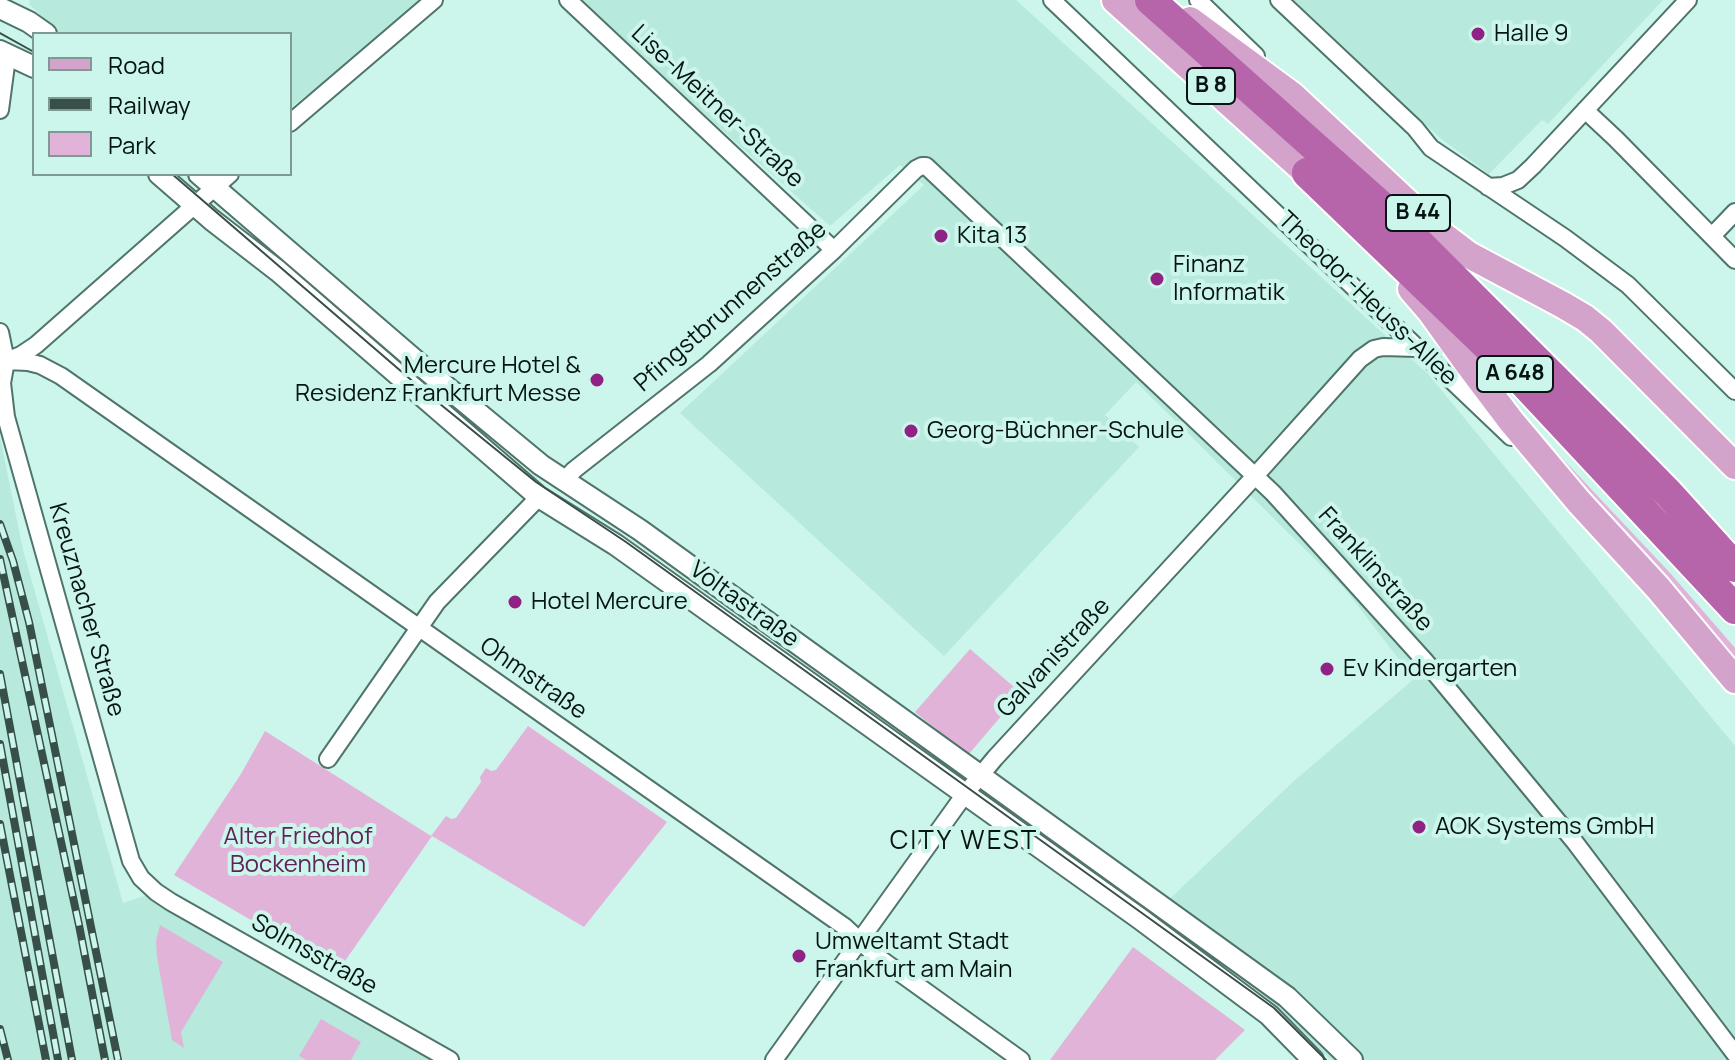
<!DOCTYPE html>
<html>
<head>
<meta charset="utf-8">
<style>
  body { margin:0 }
  #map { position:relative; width:1735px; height:1060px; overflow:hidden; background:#ccf5eb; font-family:Manrope,sans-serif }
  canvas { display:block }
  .legend { position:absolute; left:32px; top:32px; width:260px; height:144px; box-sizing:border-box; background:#ccf5eb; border:2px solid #7d9b94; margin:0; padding:10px 14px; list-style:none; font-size:24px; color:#061512 }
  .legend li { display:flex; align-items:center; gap:16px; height:40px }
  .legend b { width:40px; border:2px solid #7d9b94 }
</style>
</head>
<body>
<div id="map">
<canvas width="1735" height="1060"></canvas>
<ul class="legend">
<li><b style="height:10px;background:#d3a3cc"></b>Road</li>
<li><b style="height:10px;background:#384e49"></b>Railway</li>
<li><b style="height:22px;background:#e2b3d9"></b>Park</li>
</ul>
</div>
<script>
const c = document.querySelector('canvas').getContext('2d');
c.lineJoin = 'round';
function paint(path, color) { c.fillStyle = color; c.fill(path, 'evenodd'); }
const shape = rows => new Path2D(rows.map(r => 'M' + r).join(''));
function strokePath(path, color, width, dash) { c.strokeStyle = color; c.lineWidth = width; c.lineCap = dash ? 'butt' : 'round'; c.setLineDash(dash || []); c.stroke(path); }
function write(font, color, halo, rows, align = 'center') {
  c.font = font + ' Manrope,sans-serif'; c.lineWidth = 8; c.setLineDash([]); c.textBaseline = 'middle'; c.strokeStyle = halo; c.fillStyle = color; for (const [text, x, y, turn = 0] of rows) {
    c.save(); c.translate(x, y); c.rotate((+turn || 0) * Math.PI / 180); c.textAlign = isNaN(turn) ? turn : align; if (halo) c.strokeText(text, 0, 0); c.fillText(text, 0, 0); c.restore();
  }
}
paint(shape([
  [30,0,431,0,290,108,290,34,61,34,29,4],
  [576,0,1016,0,1428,374,1735,746,1735,1060,1331,1060,1276,1006,1159,909,1295,780,1414,679,1345,589,1136,382,1105,415,1139,447,944,656,680,413,924,185,900,165,830,226],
  [1294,0,1663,0,1548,124,1542,120,1489,174,1440,138],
  [0,437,23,550,123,903,156,892,450,1060,0,1060]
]), '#b7eadd');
paint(shape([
  [1544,439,1671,574,1735,648,1735,661,1539,444],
  [970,649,1021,693,968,755,915,712],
  [528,726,667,822,584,927,432,836,338,971,174,875,241,774,265,731,431,836,446,816,451,819,456,818,481,782,480,777,486,768,491,771,496,770],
  [160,925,223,962,181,1032,184,1048,172,1040,157,957,156,941],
  [1133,947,1245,1030,1215,1060,1050,1060],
  [321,1019,361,1042,351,1060,306,1060,299,1056]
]), '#e2b3d9');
const minor = shape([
  [568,0,834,250],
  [1052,0,1511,437],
  [1198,0,1256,56],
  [1279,0,1415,128,1431,148,1565,238,1628,285,1735,391],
  [0,110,6,65,2,51],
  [1585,110,1616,139,1735,260],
  [290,123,434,0],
  [1488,187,1503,186,1518,180,1533,166,1688,0],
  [1712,236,1735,212],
  [0,332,6,361,2,383,6,417,131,861,141,878,156,892,171,902,450,1060],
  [11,359,21,355,36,345,230,174],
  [6,361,28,362,40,365,61,376,845,927,875,955,1021,1060],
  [564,481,574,470,709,364,834,250,916,169,922,166,926,166,1273,493,1425,661,1574,841,1735,1054],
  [328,759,437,602,539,497],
  [774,1060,965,794,995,758,1255,476,1360,359,1374,349,1383,347,1417,348]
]);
const tertiary = shape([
  [0,8,29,22,46,34],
  [0,51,34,67],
  [159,174,212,220,278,271,539,497,616,545,1139,918,1269,1015,1313,1060],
  [199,174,437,379,541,465,640,530,1287,997,1352,1060]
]);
const primary = shape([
  [1115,0,1307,173,1321,188],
  [1190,20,1292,95,1440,233,1469,255,1563,305,1585,318,1601,331,1735,466],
  [1411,289,1430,311,1468,364,1511,421,1579,502,1658,588,1735,680]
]);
const motorway = shape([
  [1150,0,1388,212,1619,443,1669,494,1735,567],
  [1307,173,1509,367,1735,609]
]);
strokePath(minor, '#4f746b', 20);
strokePath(tertiary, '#4f746b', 24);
strokePath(primary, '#fff', 30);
strokePath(motorway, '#fff', 34);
strokePath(minor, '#fff', 16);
strokePath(tertiary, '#fff', 20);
strokePath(primary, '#d3a3cc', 26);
strokePath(motorway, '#b665aa', 30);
strokePath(shape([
  [0,33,34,52],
  [172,174,424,391,536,482,626,542,1274,1008,1326,1060]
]), '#384e49', 2);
const rail = shape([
  [0,524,13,561,29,622,118,1060],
  [0,559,79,925,105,1060],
  [0,674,72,1060],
  [0,744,58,1060],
  [0,824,46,1060],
  [0,1029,8,1060]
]);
strokePath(rail, '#384e49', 8);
strokePath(rail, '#ccf5eb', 5, [15]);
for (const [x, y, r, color] of [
  [1478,34,8,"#902285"],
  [941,236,8,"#902285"],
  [1157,279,8,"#902285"],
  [597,380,8,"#902285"],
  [911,431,8,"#902285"],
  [515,602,8,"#902285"],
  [1327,669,8,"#902285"],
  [1419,827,8,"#902285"],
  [799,956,8,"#902285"]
]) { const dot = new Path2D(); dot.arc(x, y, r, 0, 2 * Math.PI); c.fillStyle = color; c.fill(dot); strokePath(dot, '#ccf5eb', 3); }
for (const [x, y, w] of [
  [1211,86,48],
  [1418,213,64],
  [1515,374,76]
]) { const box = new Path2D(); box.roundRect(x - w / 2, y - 18, w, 36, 6); c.fillStyle = '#ccf5eb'; c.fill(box); strokePath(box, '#061512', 2); }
write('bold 22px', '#061512', null, [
  ["B 8",1211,86],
  ["B 44",1418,213],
  ["A 648",1515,374]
]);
write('24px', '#061512', '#ccf5eb', [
  ["Halle 9",1494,34],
  ["Kita 13",957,236],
  ["Finanz",1173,265],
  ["Informatik",1173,293],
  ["Mercure Hotel &",581,366,"right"],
  ["Residenz Frankfurt Messe",581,394,"right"],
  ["Georg-Büchner-Schule",927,431],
  ["Hotel Mercure",531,602],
  ["Ev Kindergarten",1343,669],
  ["AOK Systems GmbH",1435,827],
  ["Umweltamt Stadt",815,942],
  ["Frankfurt am Main",815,970]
], 'left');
write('24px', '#061512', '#ccf5eb', [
  ["Lise-Meitner-Straße",717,107,43],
  ["Theodor-Heuss-Allee",1367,299,44],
  ["Pfingstbrunnenstraße",731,307,-41],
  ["Franklinstraße",1375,570,48],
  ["Voltastraße",744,605,36],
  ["Kreuznacher Straße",86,610,74],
  ["Galvanistraße",1054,658,-47],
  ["Ohmstraße",533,679,35],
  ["Solmsstraße",314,955,29]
]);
write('24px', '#5f2457', '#ccf5eb', [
  ["Alter Friedhof",298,837],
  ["Bockenheim",298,865]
]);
c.letterSpacing = '2px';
write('26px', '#061512', '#ccf5eb', [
  ["CITY WEST",964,842]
]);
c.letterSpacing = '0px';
</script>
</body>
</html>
